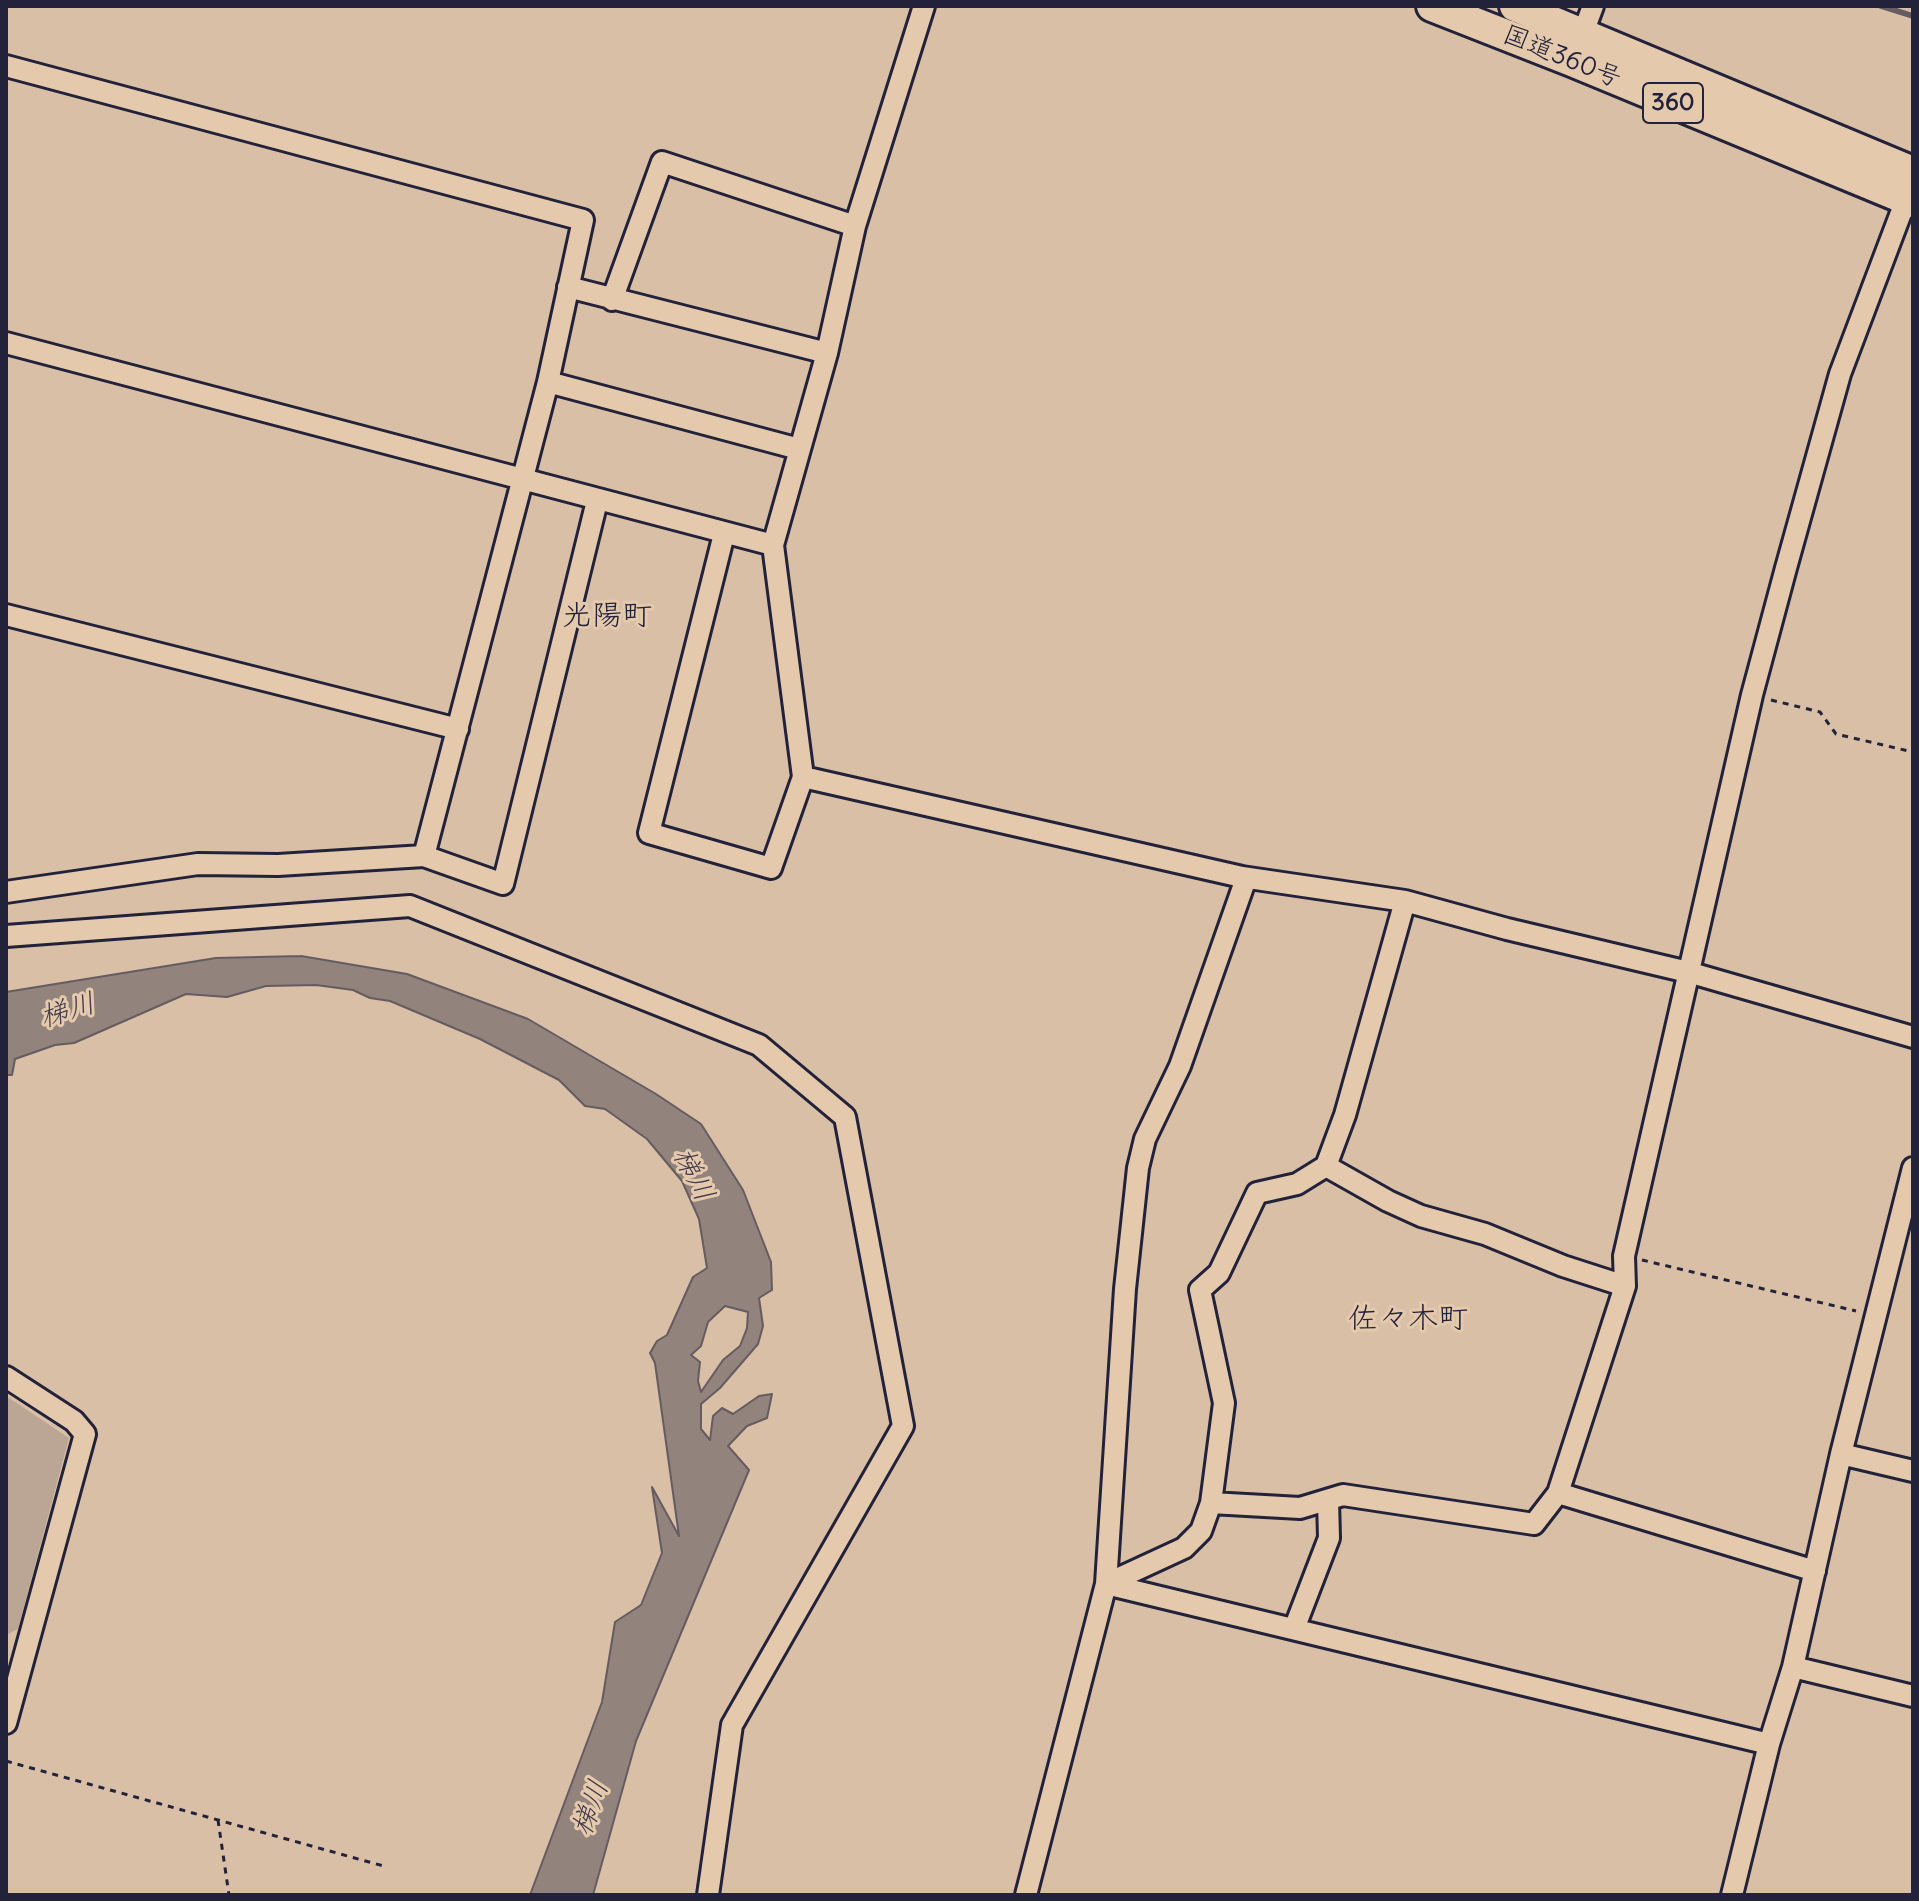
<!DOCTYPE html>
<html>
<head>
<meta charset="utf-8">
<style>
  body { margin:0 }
  #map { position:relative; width:1919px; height:1901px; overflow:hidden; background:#d9bfa5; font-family:Delius,sans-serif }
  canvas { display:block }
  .frame { position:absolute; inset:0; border:8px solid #22223b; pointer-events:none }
</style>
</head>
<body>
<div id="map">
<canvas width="1919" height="1901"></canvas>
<div class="frame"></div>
</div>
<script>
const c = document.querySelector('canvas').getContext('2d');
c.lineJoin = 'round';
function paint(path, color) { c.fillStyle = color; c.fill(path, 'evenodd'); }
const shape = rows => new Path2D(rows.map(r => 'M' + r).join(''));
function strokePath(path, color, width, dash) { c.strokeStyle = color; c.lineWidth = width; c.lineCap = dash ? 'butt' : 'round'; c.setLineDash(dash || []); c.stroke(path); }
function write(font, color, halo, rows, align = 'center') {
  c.font = font + ' Delius,"Klee One",sans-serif'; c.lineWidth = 6; c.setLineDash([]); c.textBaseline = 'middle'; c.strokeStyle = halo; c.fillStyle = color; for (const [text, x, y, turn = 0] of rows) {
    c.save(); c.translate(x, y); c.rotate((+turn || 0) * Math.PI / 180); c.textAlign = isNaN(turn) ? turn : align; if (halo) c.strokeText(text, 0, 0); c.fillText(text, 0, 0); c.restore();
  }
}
paint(shape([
  [6,1396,69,1438,18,1629,6,1635]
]), '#bba594');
const water = shape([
  [301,956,407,974,528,1019,656,1094,701,1124,743,1190,771,1262,772,1290,759,1298,763,1326,758,1344,720,1388,701,1404,701,1429,710,1440,713,1416,722,1408,733,1414,759,1396,772,1394,767,1418,747,1426,728,1446,749,1470,636,1741,593,1895,530,1895,602,1702,615,1622,641,1605,662,1553,652,1487,679,1536,655,1363,650,1353,657,1341,667,1335,693,1277,707,1268,699,1219,682,1181,647,1139,605,1109,585,1106,559,1080,480,1039,390,1001,370,998,353,990,316,985,266,986,227,997,186,994,74,1043,55,1045,15,1059,12,1075,6,1075,6,992,216,958,301,956],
  [725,1306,748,1312,747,1328,740,1346,723,1360,701,1392,698,1381,700,1362,691,1355,701,1346,708,1322,725,1306]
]);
paint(water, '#92837c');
strokePath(water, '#655c62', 2);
strokePath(shape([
  [1881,6,1913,16]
]), '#655c62', 6);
const minor = shape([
  [1579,44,1593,6],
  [6,66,583,220,548,382,424,856],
  [568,287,827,353],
  [612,300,662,162,855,226],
  [6,343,773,545],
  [548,382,799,449],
  [724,534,649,833,771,868,803,777,773,545,827,353,855,226,924,6],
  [6,615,458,729],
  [803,777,1242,877,1405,901,1507,929,1688,972,1913,1037],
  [6,892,198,864,278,865,424,856,503,884,597,501],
  [6,936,410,906,759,1045,845,1117,903,1426,732,1725,708,1895],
  [1326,1166,1388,1201,1421,1216,1485,1234,1563,1266,1625,1286],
  [6,1377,74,1421,85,1434,6,1723],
  [1841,1454,1913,1471],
  [1558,1493,1815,1571],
  [1211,1503,1300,1508,1343,1495,1534,1524,1558,1493,1625,1286,1624,1256,1752,695,1786,568,1840,374,1910,189],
  [1106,1584,1184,1548,1201,1531,1211,1503,1224,1403,1200,1290,1219,1273,1257,1193,1297,1184,1326,1166,1345,1115,1405,901],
  [1106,1584,1769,1744],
  [1294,1629,1329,1538,1328,1500],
  [1793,1667,1913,1696],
  [1026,1895,1106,1584,1125,1289,1138,1168,1145,1139,1180,1066,1243,887,1242,877],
  [1732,1895,1769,1744,1793,1667,1841,1454,1913,1168]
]);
const highway = shape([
  [1432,6,1572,61,1913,202],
  [1515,6,1913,172]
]);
strokePath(minor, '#22223b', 26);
strokePath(highway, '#22223b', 36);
strokePath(shape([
  [1771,700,1820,712,1836,734,1913,752],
  [1642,1260,1856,1311],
  [6,1761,387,1867],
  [218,1820,229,1895]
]), '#22223b', 3, [6, 6]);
strokePath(minor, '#e5c9ac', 20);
strokePath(highway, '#e5c9ac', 30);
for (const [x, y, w] of [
  [1673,103,60]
]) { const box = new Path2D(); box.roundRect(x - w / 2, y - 20, w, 40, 6); c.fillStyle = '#e5c9ac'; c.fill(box); strokePath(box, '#22223b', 2); }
write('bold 24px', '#22223b', null, [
  ["360",1673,103]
]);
write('26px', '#22223b', '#e5c9ac', [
  ["国道360号",1562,57,22]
]);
write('italic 28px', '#3e3a4b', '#e5c9ac', [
  ["梯川",68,1011,-17],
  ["梯川",693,1175,63],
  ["梯川",591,1808,-70]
]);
write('30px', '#22223b', '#e5c9ac', [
  ["光陽町",607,616],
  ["佐々木町",1408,1319]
]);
</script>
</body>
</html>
